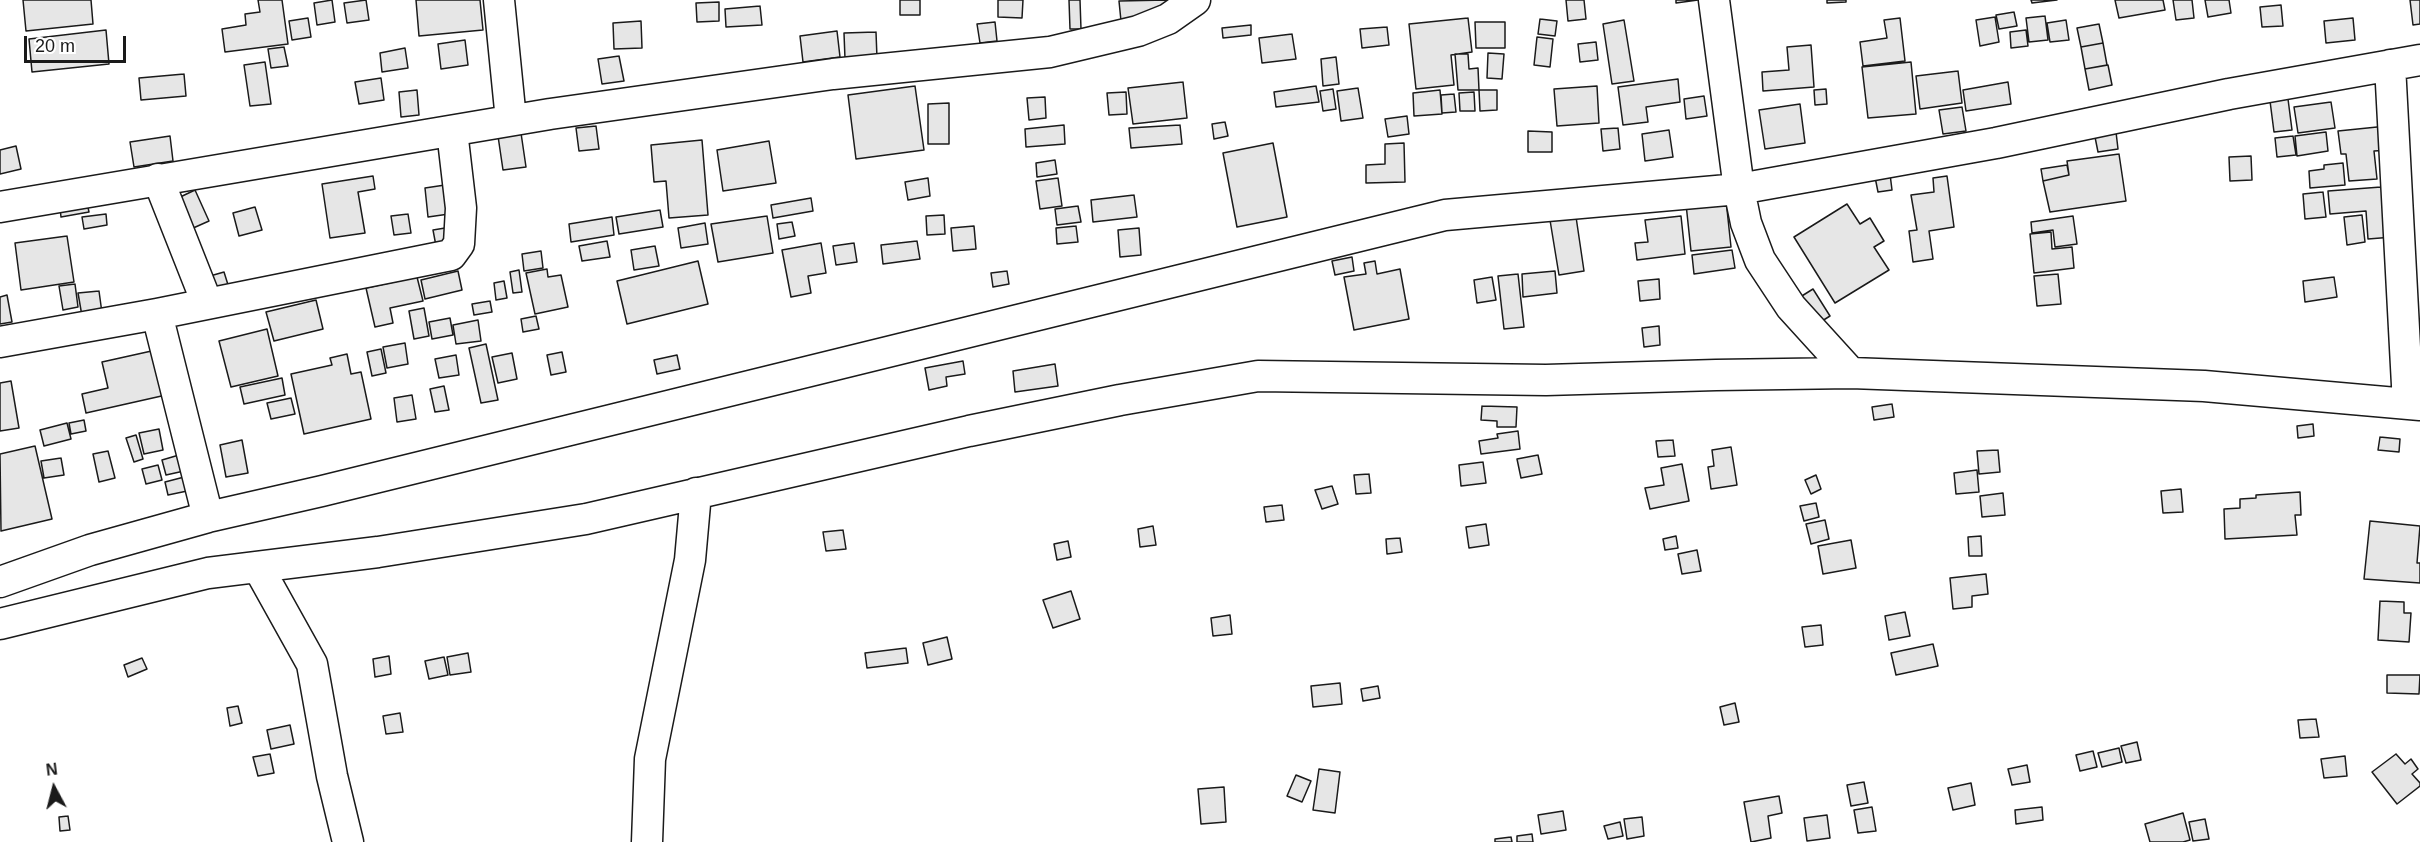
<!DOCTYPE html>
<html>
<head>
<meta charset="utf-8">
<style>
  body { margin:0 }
  #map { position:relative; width:2420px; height:842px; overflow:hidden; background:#fff; font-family:Helvetica,sans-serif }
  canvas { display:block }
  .north { position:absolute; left:24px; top:758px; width:60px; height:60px; -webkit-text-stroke:4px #fff; paint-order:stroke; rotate:353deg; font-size:16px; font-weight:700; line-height:24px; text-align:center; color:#1a1a1a }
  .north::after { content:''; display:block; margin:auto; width:21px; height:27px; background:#1a1a1a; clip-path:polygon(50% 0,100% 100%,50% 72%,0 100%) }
  .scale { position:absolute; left:24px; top:36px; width:102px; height:27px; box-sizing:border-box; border:3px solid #1a1a1a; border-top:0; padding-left:8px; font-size:18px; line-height:21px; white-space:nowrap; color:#1a1a1a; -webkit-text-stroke:4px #fff; paint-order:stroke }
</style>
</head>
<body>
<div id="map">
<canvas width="2420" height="842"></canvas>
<div class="north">N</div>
<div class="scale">20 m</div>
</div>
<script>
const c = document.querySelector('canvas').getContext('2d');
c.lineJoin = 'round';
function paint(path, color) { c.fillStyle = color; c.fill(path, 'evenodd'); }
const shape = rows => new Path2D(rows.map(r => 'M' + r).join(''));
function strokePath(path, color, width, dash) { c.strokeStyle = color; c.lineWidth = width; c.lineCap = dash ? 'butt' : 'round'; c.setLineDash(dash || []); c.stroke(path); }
const building = shape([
  [23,0,91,0,93,24,26,31,23,0],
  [258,0,282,0,288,44,225,52,222,29,246,25,245,14,260,12,258,0],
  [332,0,335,22,317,25,314,3,332,0],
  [366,0,369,20,347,23,344,3,366,0],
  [416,0,480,0,483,30,419,36,416,0],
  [900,0,920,0,920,15,900,15,900,0],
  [998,0,1023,0,1022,18,998,17,998,0],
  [1069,0,1080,0,1081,29,1070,29,1069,0],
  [1167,0,1169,16,1121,21,1119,1,1167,0],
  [1566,0,1584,0,1586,19,1568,21,1566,0],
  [1676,0,1698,0,1676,3,1676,0],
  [1827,0,1846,0,1846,2,1827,3,1827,0],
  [2031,0,2057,0,2032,3,2031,0],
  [2115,0,2163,0,2165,10,2119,18,2115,0],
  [2173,0,2192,0,2194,18,2176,20,2173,0],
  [2205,0,2229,0,2231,13,2208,17,2205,0],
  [2410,0,2420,0,2420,24,2413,25,2410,0],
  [719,2,719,21,697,22,696,3,719,2],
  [2281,5,2283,26,2262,27,2260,7,2281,5],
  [760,6,762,25,726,27,725,9,760,6],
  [2014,12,2017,26,1999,29,1996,15,2014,12],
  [2045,16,2048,40,2029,42,2026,18,2045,16],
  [1995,17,1999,42,1980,46,1976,20,1995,17],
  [308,18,311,37,292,40,289,21,308,18],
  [1468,18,1472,52,1451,55,1454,85,1416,89,1409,24,1468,18],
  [1900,18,1905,61,1863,66,1860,42,1887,38,1884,20,1900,18],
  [2353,18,2355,40,2326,43,2324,21,2353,18],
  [1540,19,1557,21,1555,36,1538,34,1540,19],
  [1624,20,1634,81,1612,84,1603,24,1624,20],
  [2066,20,2069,40,2050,42,2047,23,2066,20],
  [641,21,642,48,614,49,613,23,641,21],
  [995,22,997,41,980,43,977,24,995,22],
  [1475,22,1505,22,1505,48,1476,48,1475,22],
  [2099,24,2103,43,2081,47,2077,28,2099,24],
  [1251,25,1251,35,1223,38,1222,28,1251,25],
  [1387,27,1389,45,1362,48,1360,29,1387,27],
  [106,30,109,64,32,72,29,39,106,30],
  [2026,30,2028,46,2011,48,2010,32,2026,30],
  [837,31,840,57,803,62,800,36,837,31],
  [876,32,877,58,845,59,844,33,876,32],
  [1292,34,1296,59,1262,63,1259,38,1292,34],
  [1537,37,1553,39,1550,67,1534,65,1537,37],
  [465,40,468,65,441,69,438,44,465,40],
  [1596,42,1598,60,1580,62,1578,44,1596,42],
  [2103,43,2107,65,2085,69,2081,47,2103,43],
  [1811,45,1814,87,1763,91,1762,72,1789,70,1787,47,1811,45],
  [284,47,288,66,271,68,268,49,284,47],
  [405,48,408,68,382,72,380,53,405,48],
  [1488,53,1504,54,1502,79,1487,78,1488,53],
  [1455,54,1468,54,1469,69,1478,68,1479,90,1458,90,1455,54],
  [619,56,624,81,602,84,598,59,619,56],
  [1336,57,1339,84,1323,86,1321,59,1336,57],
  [265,62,271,104,250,106,244,65,265,62],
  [1911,62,1916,114,1868,118,1862,67,1911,62],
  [2108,65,2112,85,2089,90,2085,69,2108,65],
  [1958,71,1962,103,1920,109,1916,76,1958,71],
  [184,74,186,96,141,100,139,78,184,74],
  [381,78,384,100,359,104,355,82,381,78],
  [1678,79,1680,102,1646,107,1648,122,1623,125,1618,87,1678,79],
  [1183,82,1187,118,1133,124,1128,88,1183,82],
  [2008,82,2011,104,1966,111,1963,90,2008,82],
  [915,86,924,150,856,159,848,95,915,86],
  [1316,86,1319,102,1276,107,1274,92,1316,86],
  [1597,86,1599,123,1557,126,1554,89,1597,86],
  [1358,88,1363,118,1341,121,1337,91,1358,88],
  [1333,89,1336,109,1323,111,1320,91,1333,89],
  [1826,89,1827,104,1815,105,1814,90,1826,89],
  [417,90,419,115,401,117,399,92,417,90],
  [1440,90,1442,114,1414,116,1413,93,1440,90],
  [1479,90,1497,90,1497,110,1480,111,1479,90],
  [1126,92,1127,114,1109,115,1107,93,1126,92],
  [1474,92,1475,111,1460,111,1459,93,1474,92],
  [1454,94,1456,112,1442,113,1441,95,1454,94],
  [1704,96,1707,116,1686,119,1684,99,1704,96],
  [1045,97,1046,118,1029,120,1027,98,1045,97],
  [2288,99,2292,130,2274,132,2270,101,2288,99],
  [2331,102,2335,128,2298,133,2294,107,2331,102],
  [949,103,949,144,928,144,928,104,949,103],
  [1800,104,1805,143,1765,149,1759,110,1800,104],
  [1962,107,1966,131,1943,134,1939,110,1962,107],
  [1407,116,1409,134,1388,137,1385,119,1407,116],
  [1225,122,1228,136,1214,139,1212,124,1225,122],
  [1064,125,1065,144,1026,147,1025,129,1064,125],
  [1180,125,1182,144,1131,148,1129,128,1180,125],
  [596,126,599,149,579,151,576,128,596,126],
  [2387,126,2390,150,2374,151,2377,179,2349,181,2346,154,2341,154,2338,131,2387,126],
  [1618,128,1620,149,1603,151,1601,129,1618,128],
  [1669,130,1673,157,1645,161,1642,134,1669,130],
  [1528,131,1552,132,1552,152,1528,152,1528,131],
  [2116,132,2118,149,2098,152,2095,137,2116,132],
  [2326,132,2328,151,2297,156,2295,136,2326,132],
  [521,133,526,167,503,170,498,136,521,133],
  [170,136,173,161,134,167,130,142,170,136],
  [2293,136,2296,155,2277,157,2275,138,2293,136],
  [702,140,708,215,669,218,666,181,654,182,651,145,702,140],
  [769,141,776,183,723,191,717,150,769,141],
  [1273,143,1287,217,1237,227,1223,153,1273,143],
  [1404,143,1405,182,1366,183,1366,165,1385,164,1385,144,1404,143],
  [16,146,21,169,0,174,0,150,16,146],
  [2119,154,2126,201,2050,212,2043,181,2069,175,2067,161,2119,154],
  [2251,156,2252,180,2230,181,2229,157,2251,156],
  [1055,160,1057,174,1037,177,1036,163,1055,160],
  [2343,163,2345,185,2310,188,2309,171,2324,169,2324,165,2343,163],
  [2067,165,2069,175,2043,181,2041,169,2067,165],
  [1890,174,1892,190,1878,192,1875,177,1890,174],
  [373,176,375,189,358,192,365,233,330,238,322,184,373,176],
  [1947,176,1954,227,1929,231,1933,259,1913,262,1909,231,1917,230,1911,195,1934,192,1933,178,1947,176],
  [928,178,930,196,908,200,905,182,928,178],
  [1058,178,1062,206,1040,209,1036,181,1058,178],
  [445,185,449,214,428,217,425,188,445,185],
  [2381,187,2393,237,2368,239,2366,211,2330,214,2328,191,2381,187],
  [195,190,209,221,191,229,176,199,195,190],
  [2323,192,2326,217,2305,219,2303,194,2323,192],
  [1134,195,1137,217,1093,222,1091,200,1134,195],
  [811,198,813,211,773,218,771,205,811,198],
  [1726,200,1731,247,1691,251,1686,204,1726,200],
  [87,203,89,212,61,217,60,208,87,203],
  [1847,204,1860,224,1870,218,1884,241,1874,247,1889,270,1835,303,1794,237,1847,204],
  [1078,206,1081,222,1057,225,1055,209,1078,206],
  [255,207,262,230,239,236,233,213,255,207],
  [660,210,663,227,619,234,616,217,660,210],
  [1575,210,1584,271,1559,275,1549,214,1575,210],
  [106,214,107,225,84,229,82,217,106,214],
  [408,214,411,233,394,235,391,216,408,214],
  [944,215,945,234,927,235,926,216,944,215],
  [2362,215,2365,242,2347,245,2344,217,2362,215],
  [767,216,773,253,718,262,711,224,767,216],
  [1681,216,1685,254,1637,260,1635,243,1648,242,1645,220,1681,216],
  [2073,216,2077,244,2055,247,2053,230,2032,233,2031,222,2073,216],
  [612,217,614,235,571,242,569,224,612,217],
  [792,222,795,236,779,239,777,224,792,222],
  [705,223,708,244,681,248,678,228,705,223],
  [974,226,976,249,953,251,951,228,974,226],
  [1076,226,1078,242,1057,244,1056,228,1076,226],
  [451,227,453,243,436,246,433,230,451,227],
  [1139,228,1141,255,1120,257,1118,230,1139,228],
  [2051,232,2052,249,2072,247,2074,268,2034,273,2030,234,2051,232],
  [67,236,74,282,21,290,15,243,67,236],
  [607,241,610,257,582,261,579,246,607,241],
  [917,241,920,259,883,264,881,245,917,241],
  [821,243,826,273,808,276,811,293,791,297,782,250,821,243],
  [854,243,857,262,836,265,833,246,854,243],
  [655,246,659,266,634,270,631,250,655,246],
  [1732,250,1735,268,1694,274,1692,255,1732,250],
  [541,251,543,268,524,271,522,254,541,251],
  [1352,257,1354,271,1335,275,1332,261,1352,257],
  [698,261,708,304,627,324,617,281,698,261],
  [1375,261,1377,274,1400,269,1409,319,1354,330,1344,277,1366,274,1364,263,1375,261],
  [547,269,548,277,561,275,568,307,535,314,526,273,547,269],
  [519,270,522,292,513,293,510,272,519,270],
  [458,271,462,290,425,299,421,280,458,271],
  [1007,271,1009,284,993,287,991,273,1007,271],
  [1555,271,1557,293,1523,297,1522,274,1555,271],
  [224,272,229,288,214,292,210,276,224,272],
  [1518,274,1524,327,1504,329,1498,276,1518,274],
  [2058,274,2061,304,2037,306,2034,276,2058,274],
  [417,277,423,301,390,308,393,323,375,327,366,288,417,277],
  [1492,277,1496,300,1477,303,1474,280,1492,277],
  [2334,277,2337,297,2305,302,2303,281,2334,277],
  [1659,279,1660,299,1640,301,1638,281,1659,279],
  [504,281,507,298,496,300,494,283,504,281],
  [75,284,78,307,63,310,59,286,75,284],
  [1813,289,1830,316,1814,326,1797,299,1813,289],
  [99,291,102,313,82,316,78,293,99,291],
  [7,295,12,322,0,324,0,297,7,295],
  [316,300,323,329,274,341,266,312,316,300],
  [490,301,492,312,474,315,472,304,490,301],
  [424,308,429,336,414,339,409,311,424,308],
  [536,316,539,329,523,332,521,319,536,316],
  [450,318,453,335,432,339,429,322,450,318],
  [478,320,481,341,456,344,453,325,478,320],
  [1659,326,1660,345,1644,347,1642,328,1659,326],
  [267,329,278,376,231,387,219,341,267,329],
  [405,343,408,364,387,368,383,347,405,343],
  [486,344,498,400,481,403,469,348,486,344],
  [381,349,386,373,372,376,367,352,381,349],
  [156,350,166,395,86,413,82,394,108,388,102,362,156,350],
  [562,352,566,372,551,375,547,355,562,352],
  [512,353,517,379,498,383,492,357,512,353],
  [347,354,351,374,361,372,371,419,304,434,291,374,332,365,330,358,347,354],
  [456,355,459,375,439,378,435,359,456,355],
  [677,355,680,369,657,374,654,360,677,355],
  [963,361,965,374,946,377,947,386,929,390,925,368,963,361],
  [1055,364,1058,386,1015,392,1013,371,1055,364],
  [282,378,285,395,244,404,240,387,282,378],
  [11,381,19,428,0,431,0,383,11,381],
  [444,386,449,410,435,412,430,389,444,386],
  [412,395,416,419,397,422,394,398,412,395],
  [291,398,295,414,271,419,267,403,291,398],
  [1892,404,1894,417,1874,420,1872,407,1892,404],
  [1482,406,1517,407,1516,427,1497,427,1497,421,1481,420,1482,406],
  [84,420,86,431,71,434,69,423,84,420],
  [67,423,71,439,44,446,40,430,67,423],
  [2313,424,2314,436,2298,438,2297,426,2313,424],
  [159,429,163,450,144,454,139,433,159,429],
  [1518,431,1520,449,1481,454,1479,441,1498,438,1497,434,1518,431],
  [136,435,143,459,134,462,126,438,136,435],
  [2380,437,2400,439,2399,452,2378,450,2380,437],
  [242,440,248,473,226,477,220,445,242,440],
  [1673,440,1675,456,1658,457,1656,441,1673,440],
  [35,446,52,519,1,531,0,454,35,446],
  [1731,447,1737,485,1711,489,1708,467,1714,466,1712,450,1731,447],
  [1998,450,2000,472,1979,474,1977,451,1998,450],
  [108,451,115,478,99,482,93,454,108,451],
  [179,455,184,471,166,475,162,460,179,455],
  [1538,455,1542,474,1521,478,1517,459,1538,455],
  [61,458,64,475,44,478,41,461,61,458],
  [1483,462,1486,483,1461,486,1459,465,1483,462],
  [1682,464,1689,501,1650,509,1645,488,1664,485,1661,468,1682,464],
  [158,465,162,480,146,484,142,469,158,465],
  [1977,470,1979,492,1956,494,1954,473,1977,470],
  [1369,474,1371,493,1356,494,1354,475,1369,474],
  [1816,475,1821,489,1811,494,1805,480,1816,475],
  [188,476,192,490,168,495,165,482,188,476],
  [1332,486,1338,504,1322,509,1315,490,1332,486],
  [2181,489,2183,512,2163,513,2161,491,2181,489],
  [2300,492,2301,515,2295,515,2297,535,2225,539,2224,509,2240,508,2240,499,2256,498,2256,495,2300,492],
  [2003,493,2005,515,1982,517,1980,496,2003,493],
  [1816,503,1819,517,1804,521,1800,506,1816,503],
  [1282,505,1284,520,1266,522,1264,507,1282,505],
  [1825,520,1829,539,1811,544,1806,524,1825,520],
  [2370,521,2420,526,2417,563,2420,563,2420,583,2364,579,2370,521],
  [1486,524,1489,545,1469,548,1466,527,1486,524],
  [1153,526,1156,545,1140,547,1138,529,1153,526],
  [843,530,846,549,826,551,823,532,843,530],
  [1676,536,1678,548,1665,550,1663,539,1676,536],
  [1981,536,1982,556,1969,556,1968,537,1981,536],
  [1400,538,1402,552,1387,554,1386,539,1400,538],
  [1851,540,1856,568,1823,574,1818,546,1851,540],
  [1068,541,1071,557,1057,560,1054,544,1068,541],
  [1697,550,1701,571,1682,574,1678,554,1697,550],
  [1986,574,1988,594,1972,596,1972,607,1953,609,1950,578,1986,574],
  [1071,591,1080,619,1053,628,1043,600,1071,591],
  [2380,601,2404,602,2404,613,2411,613,2409,642,2378,640,2380,601],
  [1905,612,1910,636,1889,640,1885,616,1905,612],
  [1230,615,1232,634,1213,636,1211,618,1230,615],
  [1821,625,1823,645,1805,647,1802,627,1821,625],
  [947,637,952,659,928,665,923,643,947,637],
  [1933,644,1938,666,1896,675,1891,653,1933,644],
  [906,648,908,663,867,668,865,653,906,648],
  [468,653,471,672,450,675,447,657,468,653],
  [389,656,391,674,375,677,373,659,389,656],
  [444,657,448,675,429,679,425,661,444,657],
  [142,658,147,669,128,677,124,665,142,658],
  [2387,675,2420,675,2419,694,2387,693,2387,675],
  [1340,683,1342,704,1313,707,1311,686,1340,683],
  [1378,686,1380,698,1363,701,1361,689,1378,686],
  [1735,703,1739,722,1724,725,1720,707,1735,703],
  [238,706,242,723,230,726,227,708,238,706],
  [400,713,403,732,386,734,383,716,400,713],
  [2316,719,2319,737,2300,738,2298,720,2316,719],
  [290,725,294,744,271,749,267,730,290,725],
  [2137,742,2141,760,2126,763,2121,746,2137,742],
  [2119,748,2122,762,2102,767,2098,753,2119,748],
  [2093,751,2097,767,2080,771,2076,755,2093,751],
  [270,754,274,773,258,776,253,757,270,754],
  [2396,754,2405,764,2411,759,2418,769,2412,774,2420,783,2420,786,2397,804,2372,772,2396,754],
  [2345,756,2347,776,2324,778,2321,759,2345,756],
  [2027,765,2030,782,2012,785,2008,769,2027,765],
  [1319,769,1340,772,1335,813,1313,810,1319,769],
  [1296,775,1311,781,1302,802,1287,796,1296,775],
  [1864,782,1868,803,1851,806,1847,785,1864,782],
  [1971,783,1975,805,1953,810,1948,788,1971,783],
  [1224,787,1226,822,1201,824,1198,789,1224,787],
  [1779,796,1782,813,1768,816,1771,838,1751,842,1744,802,1779,796],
  [1872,807,1876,831,1858,833,1854,810,1872,807],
  [2042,807,2043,820,2016,824,2015,810,2042,807],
  [1563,811,1566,830,1541,834,1538,815,1563,811],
  [2183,813,2190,840,2183,842,2150,842,2145,824,2183,813],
  [1827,815,1830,838,1807,841,1804,818,1827,815],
  [68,816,70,830,60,831,59,817,68,816],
  [1642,817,1644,836,1627,839,1624,819,1642,817],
  [2205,819,2209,839,2193,841,2189,822,2205,819],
  [1620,822,1623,836,1608,839,1604,826,1620,822],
  [1532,834,1533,842,1517,842,1517,836,1532,834],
  [1511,837,1512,842,1495,842,1495,839,1511,837]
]);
paint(building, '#e6e6e6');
strokePath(building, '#1a1a1a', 1.5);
const street = shape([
  [499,0,511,120],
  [1714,0,1739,189,1746,223,1760,260,1791,307,1851,373],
  [2390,65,2408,404],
  [158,179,207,303],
  [0,207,550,114,833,74,1050,52,1138,31,1168,19,1195,0],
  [157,314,208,517],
  [0,342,157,314,451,255,459,244,461,208,452,131],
  [258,567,312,664,332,776,348,842],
  [0,582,90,550,208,517,322,491,1445,215,1739,189,1996,143,2229,94,2420,60],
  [0,624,208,573,378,552,586,519,969,431,1120,400,1258,376,1546,380,1716,375,1851,373,2204,386,2420,405],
  [647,842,650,759,690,560,696,493]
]);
strokePath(street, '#1a1a1a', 33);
strokePath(street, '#fff', 30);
</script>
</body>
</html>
